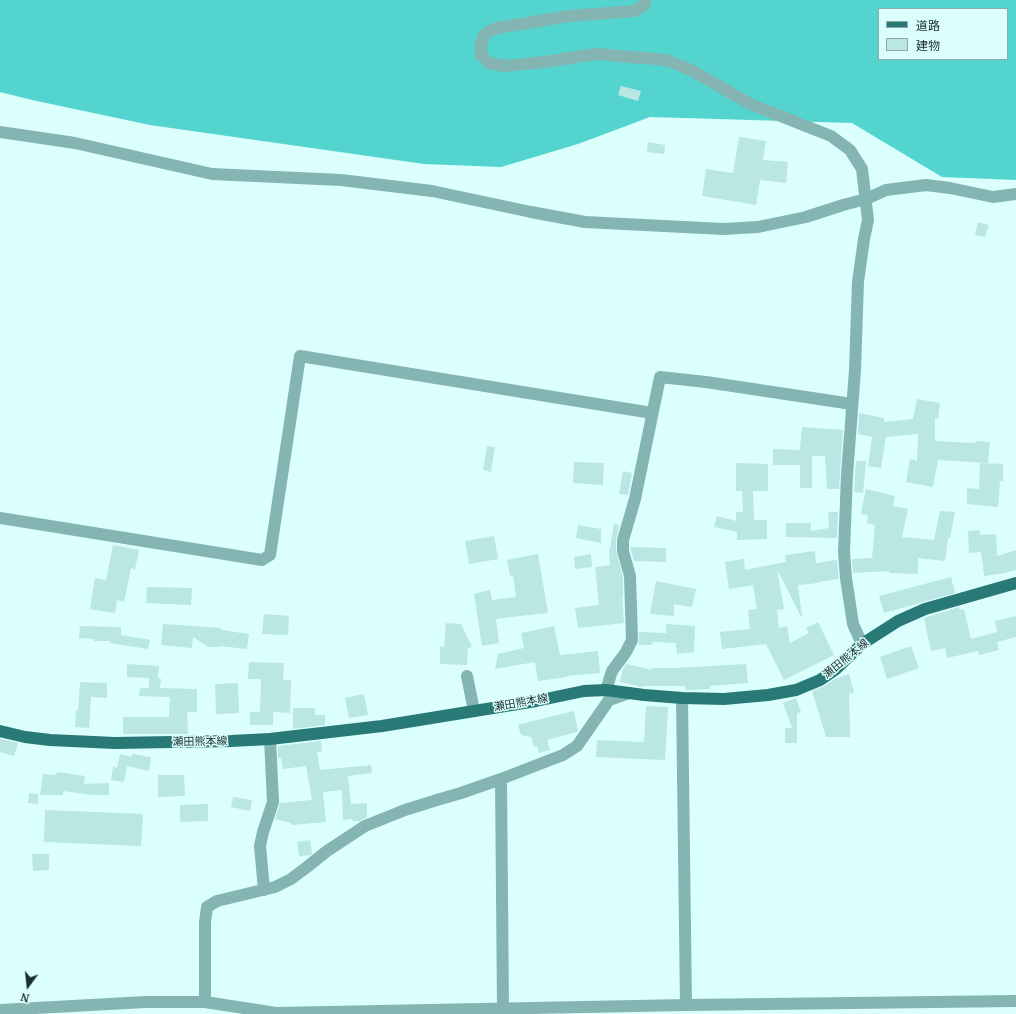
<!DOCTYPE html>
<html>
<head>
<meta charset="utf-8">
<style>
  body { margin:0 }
  #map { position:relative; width:1016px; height:1014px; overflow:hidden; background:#dbfffc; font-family:"PT Serif","Noto Sans JP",serif }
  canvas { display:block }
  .legend { position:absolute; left:878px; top:8px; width:130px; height:52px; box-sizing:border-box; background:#dbfffc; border:1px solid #8eaba8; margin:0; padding:5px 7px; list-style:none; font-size:12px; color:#1b2c2b }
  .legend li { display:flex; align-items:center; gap:8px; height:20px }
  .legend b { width:20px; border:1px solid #8eaba8 }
  .north { position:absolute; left:8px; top:966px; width:40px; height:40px; -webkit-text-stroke:3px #dbfffc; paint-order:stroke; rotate:195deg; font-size:11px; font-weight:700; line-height:16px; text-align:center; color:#1b2c2b }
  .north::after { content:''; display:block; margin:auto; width:14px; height:18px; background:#1b2c2b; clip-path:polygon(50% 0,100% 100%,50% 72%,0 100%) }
</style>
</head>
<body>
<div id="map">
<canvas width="1016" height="1014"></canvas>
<ul class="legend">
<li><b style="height:5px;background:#297976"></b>道路</li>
<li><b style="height:11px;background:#bae6e3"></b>建物</li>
</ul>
<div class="north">N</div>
</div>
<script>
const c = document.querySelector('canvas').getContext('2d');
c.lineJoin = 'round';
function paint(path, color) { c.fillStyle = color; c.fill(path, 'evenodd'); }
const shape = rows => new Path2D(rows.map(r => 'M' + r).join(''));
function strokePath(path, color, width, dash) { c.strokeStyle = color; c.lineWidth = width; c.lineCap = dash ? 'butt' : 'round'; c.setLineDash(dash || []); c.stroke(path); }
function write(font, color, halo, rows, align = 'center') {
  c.font = font + ' "PT Serif","Noto Sans JP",serif'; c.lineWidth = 3; c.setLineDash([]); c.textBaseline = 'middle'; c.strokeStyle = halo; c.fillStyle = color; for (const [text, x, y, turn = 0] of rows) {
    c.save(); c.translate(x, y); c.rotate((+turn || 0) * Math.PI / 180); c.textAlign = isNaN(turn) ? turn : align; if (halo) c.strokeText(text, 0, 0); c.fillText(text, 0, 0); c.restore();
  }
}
paint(shape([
  [0,0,1016,0,1016,180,942,177,852,123,650,117,578,144,501,167,424,164,150,125,32,100,0,92],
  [879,9,1007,9,1007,59,879,59]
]), '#53d4cf');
paint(shape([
  [621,86,641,91,638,101,618,95],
  [739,137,766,141,763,160,788,162,786,183,760,180,756,205,702,196,706,169,733,173],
  [648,142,665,145,664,154,647,152],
  [978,222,989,225,985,237,975,235],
  [917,399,940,403,938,419,935,418,935,441,975,443,976,441,990,442,988,463,938,460,933,487,906,482,910,459,917,461,918,434,886,437,881,468,868,466,872,437,858,434,859,413,884,418,884,422,913,419],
  [802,427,843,430,839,489,827,489,825,456,812,456,812,488,800,488,800,465,773,465,773,449,800,450],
  [487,446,495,447,491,472,483,470],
  [856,461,866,461,863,493,854,492],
  [574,462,604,463,603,485,573,483],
  [736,463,768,464,768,491,753,491,754,520,767,520,767,539,737,540,737,532,714,527,717,516,736,521,736,512,743,512,742,491,736,491],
  [980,463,1003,464,1003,481,1000,481,998,507,967,504,967,488,979,489],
  [623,471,632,473,628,495,619,494],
  [866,489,895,496,893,506,908,509,902,537,934,540,940,511,955,512,950,538,948,538,945,561,918,558,918,574,889,573,889,571,853,573,852,559,872,558,875,525,867,523,868,515,861,514],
  [828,512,838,512,837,538,786,537,786,523,811,523,811,531,829,528],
  [614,524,619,525,616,540,616,551,622,574,623,582,623,597,622,597,624,623,578,628,575,608,599,605,595,567,610,565,609,549,610,549],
  [578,525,601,529,601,543,576,538],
  [980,530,980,535,996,534,997,556,1016,550,1016,570,1005,573,984,576,983,567,985,566,983,566,981,552,969,553,968,531],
  [494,536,498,559,469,564,465,541],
  [113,545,139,550,135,569,131,568,124,602,117,600,115,613,90,609,95,578,106,580],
  [630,547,666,548,666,562,634,561],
  [815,551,816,563,837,560,839,579,818,582,819,583,798,585,802,616,801,617,777,569,784,609,777,610,779,628,787,626,790,643,809,633,806,628,818,622,834,655,784,680,766,644,722,649,720,632,750,629,748,610,757,609,753,585,729,589,725,562,744,559,745,570,786,562,785,555],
  [538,554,548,613,511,617,496,619,499,643,482,646,474,594,490,590,492,600,516,597,513,575,510,576,507,560],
  [591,554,592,567,575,569,574,557],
  [951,577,955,593,923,602,917,604,884,613,879,596],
  [656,581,696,589,692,607,674,604,674,616,650,614],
  [147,587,192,588,191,605,146,603],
  [959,607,960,610,964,609,971,639,997,632,995,621,1016,616,1016,637,997,642,999,650,979,655,978,651,947,658,945,648,931,651,924,618],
  [264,614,289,616,288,635,262,634],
  [446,623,461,624,472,647,468,648,467,665,440,664,440,646,444,647],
  [163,624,221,628,221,630,249,634,247,649,219,646,219,647,208,647,193,637,192,648,161,645],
  [666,624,695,626,694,652,677,654,676,643,653,642,652,645,638,645,639,640,639,632,666,633],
  [80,626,121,627,121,635,150,640,148,649,110,643,110,641,94,641,94,639,79,638],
  [554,626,560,655,598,651,600,673,567,676,567,677,538,681,535,662,495,669,498,654,524,648,521,633],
  [911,646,919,668,887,679,880,657],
  [249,662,284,663,283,680,291,680,290,713,273,712,273,725,250,725,250,712,260,712,261,679,248,679],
  [127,664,159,666,158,678,161,679,160,688,197,689,197,712,187,712,188,734,123,734,123,717,169,717,170,697,139,696,140,688,149,688,149,678,127,677],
  [626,664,652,670,652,668,674,668,746,664,748,683,710,686,710,689,685,690,685,686,643,686,643,687,620,682,623,669],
  [849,674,854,692,849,694,850,737,826,737,812,691,824,686,837,678],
  [80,682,107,683,107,698,91,697,89,728,75,727,76,710,78,711],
  [238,683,239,713,216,714,215,684],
  [364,694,368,715,349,718,345,698],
  [796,698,801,712,797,713,797,743,785,743,785,728,792,728,783,703],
  [646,706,668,707,665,760,596,757,597,740,644,742],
  [293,708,315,708,315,715,325,715,325,725,293,729],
  [574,711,578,731,577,732,547,740,550,750,539,753,537,746,534,747,531,737,521,735,518,725,541,719],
  [0,739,18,743,14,756,0,752],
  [321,741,322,752,317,752,320,770,371,765,372,773,348,776,351,804,367,803,367,817,360,821,352,821,352,819,343,820,342,790,323,792,326,822,292,825,291,823,275,819,280,803,312,800,306,766,283,769,281,758,278,758,278,746],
  [120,754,131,757,132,754,151,757,149,771,127,766,124,782,111,780,113,767,117,768],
  [57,772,85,776,84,784,109,783,109,795,93,795,63,791,63,795,40,795,43,774,56,775],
  [158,775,184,775,185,796,158,797],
  [29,793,38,794,38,804,28,803],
  [233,797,252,800,250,811,231,807],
  [208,804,208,821,180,822,180,805],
  [45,810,143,814,141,846,44,842],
  [310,840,312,853,311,855,299,856,297,842],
  [32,854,49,854,49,870,33,871]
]), '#bae6e3');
strokePath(shape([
  [646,0,644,5,634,11,569,16,497,28,490,31,484,35,481,44,481,55,489,63,505,66,545,62,596,54,666,60,691,70,750,104,831,136,850,150,862,169,868,220,864,239,858,282,855,370,847,475,844,552,846,578,853,624,862,644],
  [0,132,75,143,212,174,341,180,432,191,531,212,585,222,723,229,758,227,806,217,843,205,866,199,886,190,926,185,950,188,993,197,1016,194],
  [0,518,262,560,270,555,300,356,652,413],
  [467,676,474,711],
  [606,690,612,671,626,652,632,640,630,576,623,551,623,540,635,499,660,377,706,382,852,404],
  [682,698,686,1005],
  [501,779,503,1009],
  [264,890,260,846,263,832,273,802,270,739],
  [205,1002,205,922,207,907,217,901,275,887,291,879,307,867,327,851,365,826,405,810,437,800,461,793,501,779,563,755,577,746,609,700,629,693],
  [0,1010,145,1002,205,1002,276,1013,686,1005,1016,1001]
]), '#85b5b2', 12);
strokePath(shape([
  [0,731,25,737,50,740,115,743,231,741,270,739,382,726,536,701,584,691,606,690,644,695,682,698,724,699,768,695,796,690,820,680,836,669,862,644,898,621,925,609,1016,583]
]), '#297976', 12);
write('11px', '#1b2c2b', '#dbfffc', [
  ["瀬田熊本線",846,659,-39],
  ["瀬田熊本線",521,703,-10],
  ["瀬田熊本線",200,742,-1]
]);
</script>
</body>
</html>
